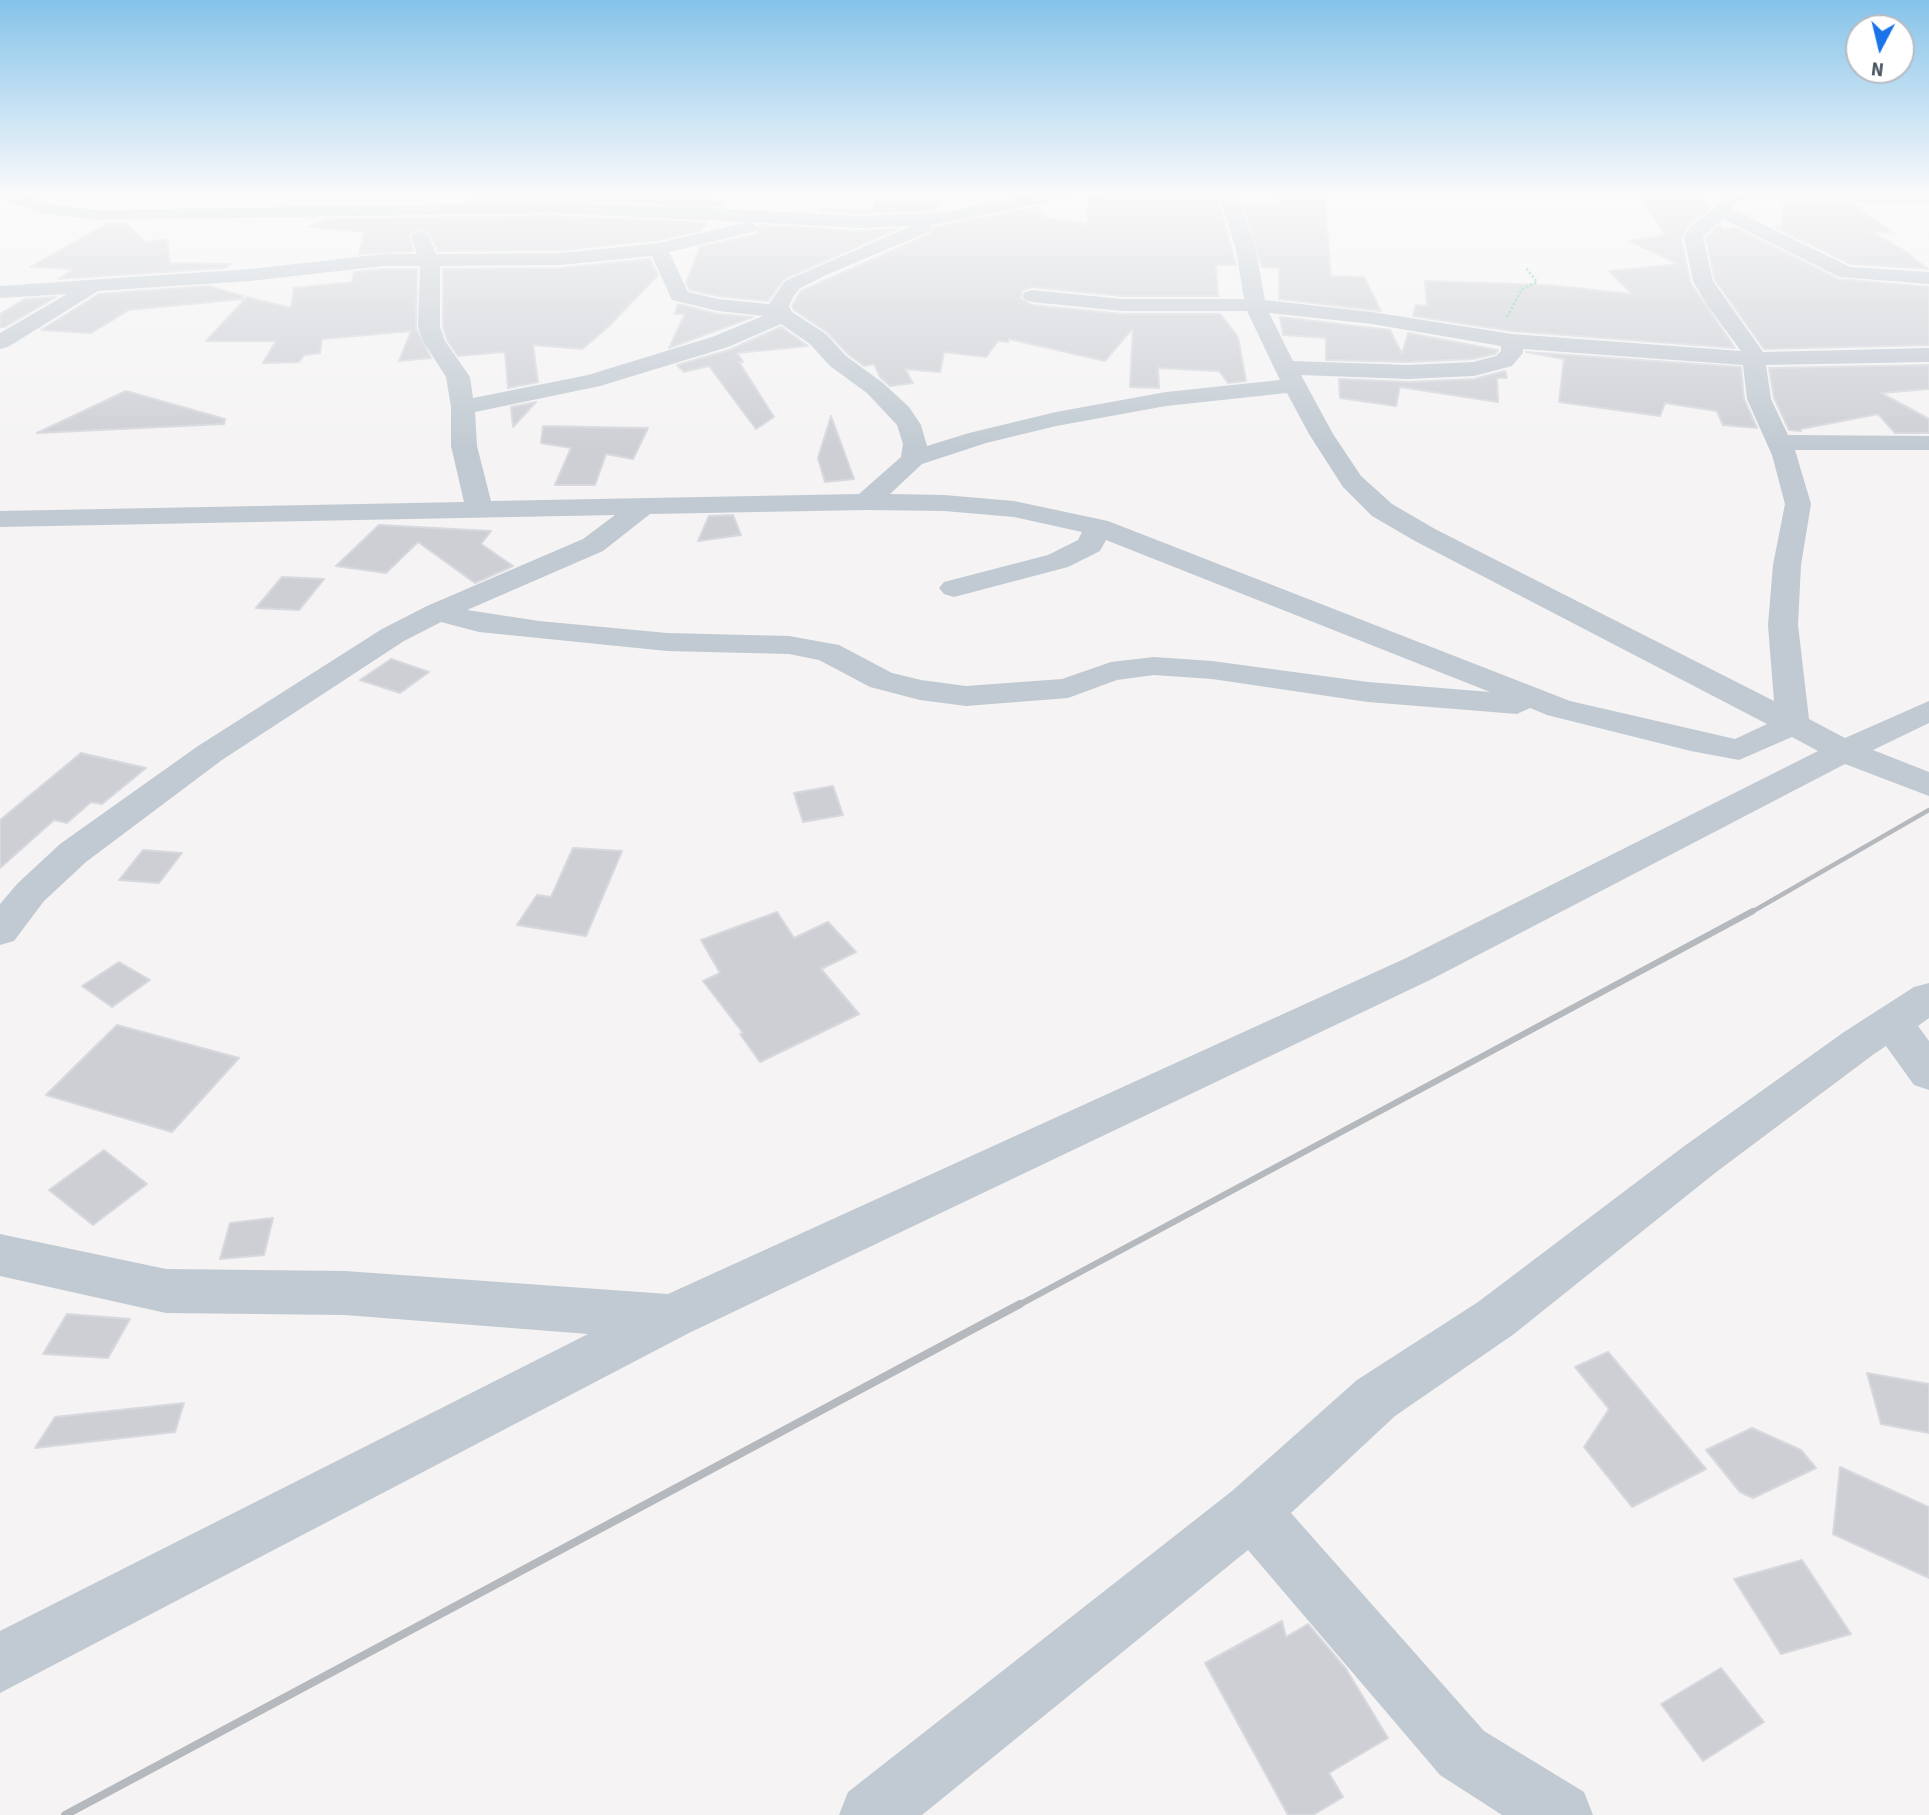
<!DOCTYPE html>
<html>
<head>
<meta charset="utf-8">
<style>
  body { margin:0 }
  #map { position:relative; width:1929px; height:1815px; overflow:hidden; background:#f5f3f3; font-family:"Source Sans 3",sans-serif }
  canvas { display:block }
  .north { position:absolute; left:1845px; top:14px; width:70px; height:70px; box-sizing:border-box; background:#fff; border:2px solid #b7bbc0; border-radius:50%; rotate:187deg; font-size:19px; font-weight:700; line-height:28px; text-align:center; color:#4a5661 }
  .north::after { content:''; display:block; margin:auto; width:24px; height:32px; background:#1a73e8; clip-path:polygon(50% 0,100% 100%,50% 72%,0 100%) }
</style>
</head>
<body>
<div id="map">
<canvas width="1929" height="1815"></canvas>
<div class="north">N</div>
</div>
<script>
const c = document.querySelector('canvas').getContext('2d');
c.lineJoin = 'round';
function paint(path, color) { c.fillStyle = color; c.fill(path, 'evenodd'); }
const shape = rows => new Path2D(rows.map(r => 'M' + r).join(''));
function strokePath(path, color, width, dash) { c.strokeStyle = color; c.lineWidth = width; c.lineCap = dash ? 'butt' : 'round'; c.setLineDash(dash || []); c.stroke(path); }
const building = shape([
  [476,194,645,194,643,197,728,201,723,206,550,200,471,202,476,194],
  [1127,194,1213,194,1219,203,1236,265,1216,265,1218,296,1122,296,1032,287,1023,290,1020,298,1032,305,1122,314,1220,314,1238,337,1246,381,1228,383,1219,371,1158,368,1159,388,1130,387,1133,328,1105,361,1009,339,1008,342,998,341,986,357,944,352,940,372,905,369,913,383,890,386,880,377,874,364,864,366,848,354,827,332,794,310,792,306,801,291,932,233,934,227,1038,207,1046,218,1088,224,1088,196,1127,197,1127,194],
  [1285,194,1324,194,1331,276,1364,277,1381,311,1279,299,1279,268,1262,267,1243,204,1280,206,1279,198,1285,199,1285,194],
  [1640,194,1702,196,1710,208,1690,223,1681,238,1690,282,1735,348,1512,331,1413,316,1416,305,1427,306,1425,281,1547,285,1632,294,1609,271,1679,264,1629,241,1665,235,1640,194],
  [876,200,939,203,936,210,859,213,822,211,824,208,873,210,876,200],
  [1783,204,1853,204,1892,232,1872,232,1902,249,1928,269,1851,264,1775,227,1782,227,1783,204],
  [550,216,707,223,700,231,658,240,561,250,438,251,430,234,419,228,409,235,413,251,359,254,365,232,309,227,328,219,550,216],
  [109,223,127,224,145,242,167,239,170,263,231,264,225,268,58,279,74,269,30,267,109,223],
  [760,225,859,231,897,229,784,279,768,301,718,296,690,290,686,283,700,247,757,234,760,225],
  [1720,225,1722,229,1736,228,1838,279,1929,287,1929,345,1764,349,1715,280,1706,238,1720,225],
  [650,259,658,275,608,327,582,349,533,345,538,382,508,388,505,352,458,356,447,340,443,327,443,269,561,268,650,259],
  [384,269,417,269,416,328,431,358,399,361,411,331,322,339,320,353,304,355,299,362,263,363,276,341,206,341,247,297,291,308,294,288,352,282,354,272,384,269],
  [208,286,243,296,243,299,129,310,91,333,41,330,99,294,208,286],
  [56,297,5,327,0,327,0,314,25,299,56,297],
  [678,304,718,314,753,317,669,348,685,314,675,314,678,304],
  [1280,317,1390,330,1402,354,1408,333,1498,350,1495,354,1473,359,1408,362,1326,360,1326,338,1283,335,1280,317],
  [781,327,808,346,737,353,743,362,739,362,774,417,756,429,709,366,684,372,677,365,729,350,781,327],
  [1526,352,1741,367,1744,399,1757,428,1723,425,1717,411,1665,403,1660,416,1559,402,1564,359,1526,352],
  [1929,365,1929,389,1881,393,1929,419,1929,433,1895,433,1878,414,1801,429,1801,431,1789,430,1774,398,1769,368,1929,365],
  [1505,371,1507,378,1497,378,1498,402,1400,387,1396,406,1340,398,1339,379,1408,382,1474,379,1505,371],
  [126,391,225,419,224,424,37,433,126,391],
  [536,402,513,427,511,407,536,402],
  [831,416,854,479,825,482,818,458,831,416],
  [543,426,588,427,648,428,633,459,606,454,595,485,555,485,571,448,541,443,543,426],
  [733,515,741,535,698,541,709,516,733,515],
  [379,525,491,531,481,544,513,566,475,583,418,542,386,573,336,566,379,525],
  [282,577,324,579,299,610,256,608,282,577],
  [391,659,429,672,400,693,360,680,391,659],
  [81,753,146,768,102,804,91,802,67,823,54,820,0,868,0,820,81,753],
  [833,786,843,815,803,822,794,793,833,786],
  [573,848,622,851,586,936,517,925,537,895,551,897,573,848],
  [143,850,182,853,159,883,119,880,143,850],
  [777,912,794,938,828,922,856,952,821,969,859,1014,760,1062,740,1034,743,1033,703,981,720,973,701,940,777,912],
  [119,962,150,980,112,1007,82,986,119,962],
  [117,1025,239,1058,172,1132,46,1095,117,1025],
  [104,1150,147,1184,93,1225,49,1190,104,1150],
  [273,1218,264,1255,220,1259,230,1223,273,1218],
  [67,1314,130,1319,108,1358,43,1354,67,1314],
  [1608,1352,1706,1469,1632,1507,1584,1447,1609,1409,1575,1367,1608,1352],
  [1867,1373,1929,1384,1929,1433,1881,1424,1867,1373],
  [184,1403,175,1432,35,1448,55,1417,184,1403],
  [1752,1428,1801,1450,1816,1468,1753,1498,1740,1492,1706,1450,1752,1428],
  [1840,1467,1929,1507,1929,1578,1833,1534,1840,1467],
  [1802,1560,1851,1634,1781,1654,1734,1579,1802,1560],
  [1282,1621,1286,1637,1308,1624,1346,1669,1388,1738,1329,1773,1343,1797,1313,1815,1288,1815,1205,1663,1282,1621],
  [1721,1668,1764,1722,1703,1761,1661,1704,1721,1668]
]);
paint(building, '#cdcfd5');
strokePath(building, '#d7d9de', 2);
strokePath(shape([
  [1507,317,1522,289,1537,282,1526,268]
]), '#7ad0a6', 2.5, [2.5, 2]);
paint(shape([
  [0,194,19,194,54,205,98,210,550,203,693,207,859,216,939,213,1035,194,1071,194,1062,199,932,225,931,231,826,275,799,289,793,297,789,306,792,312,826,334,846,356,883,383,909,407,921,425,927,446,969,433,1056,412,1166,392,1280,380,1247,311,1122,311,1032,302,1025,300,1022,296,1025,292,1032,290,1122,299,1244,299,1236,250,1219,194,1237,194,1256,250,1265,300,1372,312,1512,334,1741,351,1707,305,1693,281,1684,237,1692,225,1716,207,1725,194,1929,194,1929,204,1800,199,1738,200,1732,209,1850,267,1929,272,1929,284,1839,277,1723,219,1703,237,1713,281,1763,352,1929,348,1929,362,1766,365,1771,399,1788,435,1929,436,1929,450,1795,450,1811,504,1801,565,1798,625,1809,719,1845,738,1929,701,1929,723,1873,750,1929,772,1929,796,1845,764,1432,979,689,1333,0,1693,0,1631,588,1334,345,1315,166,1313,0,1276,0,1234,166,1269,345,1271,668,1294,1404,959,1818,751,1792,737,1739,760,1691,751,1547,715,1530,708,1517,714,1368,702,1212,679,1154,675,1117,680,1068,698,966,706,920,700,870,687,819,660,789,654,667,651,479,632,441,622,404,641,222,760,86,862,44,901,14,941,0,945,0,904,18,883,60,844,198,746,382,629,427,606,583,539,615,515,0,527,0,511,464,502,451,446,451,407,446,377,423,341,418,327,420,266,384,266,250,281,98,291,8,347,0,349,0,333,67,294,0,298,0,286,250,269,384,254,417,254,411,236,420,230,429,236,436,254,561,253,658,243,748,222,550,213,98,220,46,214,0,200,0,194],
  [750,222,859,228,911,226,785,281,769,304,718,299,688,292,669,252,756,231,758,227,750,222],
  [652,256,672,300,718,311,763,316,712,337,588,375,473,398,470,377,445,341,440,327,440,266,561,265,652,256],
  [1269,313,1372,324,1501,346,1501,351,1496,356,1473,362,1408,365,1293,361,1269,313],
  [781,324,810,344,830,366,867,393,897,425,903,444,901,457,859,494,491,501,477,446,475,412,600,386,728,347,781,324],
  [1523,349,1743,365,1747,399,1772,455,1785,504,1773,565,1768,625,1774,701,1435,529,1392,504,1361,476,1333,434,1301,375,1408,379,1474,376,1512,366,1523,353,1523,349],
  [1287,393,1309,434,1343,487,1372,516,1415,541,1767,724,1735,739,1570,701,1108,521,1014,501,944,495,890,494,922,464,986,443,1056,426,1166,406,1287,393],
  [866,510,944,511,1014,517,1082,532,1078,540,1048,555,944,582,939,588,944,594,954,597,1068,567,1100,551,1106,540,1490,692,1368,682,1212,661,1154,657,1111,662,1062,679,966,686,921,680,892,673,839,645,789,636,667,633,539,621,467,610,603,551,650,514,866,510],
  [1929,983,1929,1018,1918,1026,1929,1041,1929,1090,1914,1085,1886,1046,1874,1054,1715,1173,1514,1334,1395,1416,1291,1513,1484,1731,1584,1792,1593,1815,1502,1815,1440,1775,1248,1550,922,1815,839,1815,848,1792,1232,1491,1357,1380,1478,1302,1683,1147,1844,1032,1914,987,1929,983]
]), '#c1cad2');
strokePath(shape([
  [1750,913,1929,810]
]), '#b5b8bd', 4.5);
strokePath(shape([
  [1017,1306,1753,911]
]), '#b5b8bd', 6);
strokePath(shape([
  [65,1815,1020,1304]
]), '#b5b8bd', 8);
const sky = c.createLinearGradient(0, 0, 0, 448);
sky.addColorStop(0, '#85c3ea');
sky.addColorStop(0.43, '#fafafa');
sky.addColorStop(1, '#fafafa00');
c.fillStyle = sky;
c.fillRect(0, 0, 1929, 448);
</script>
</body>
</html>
